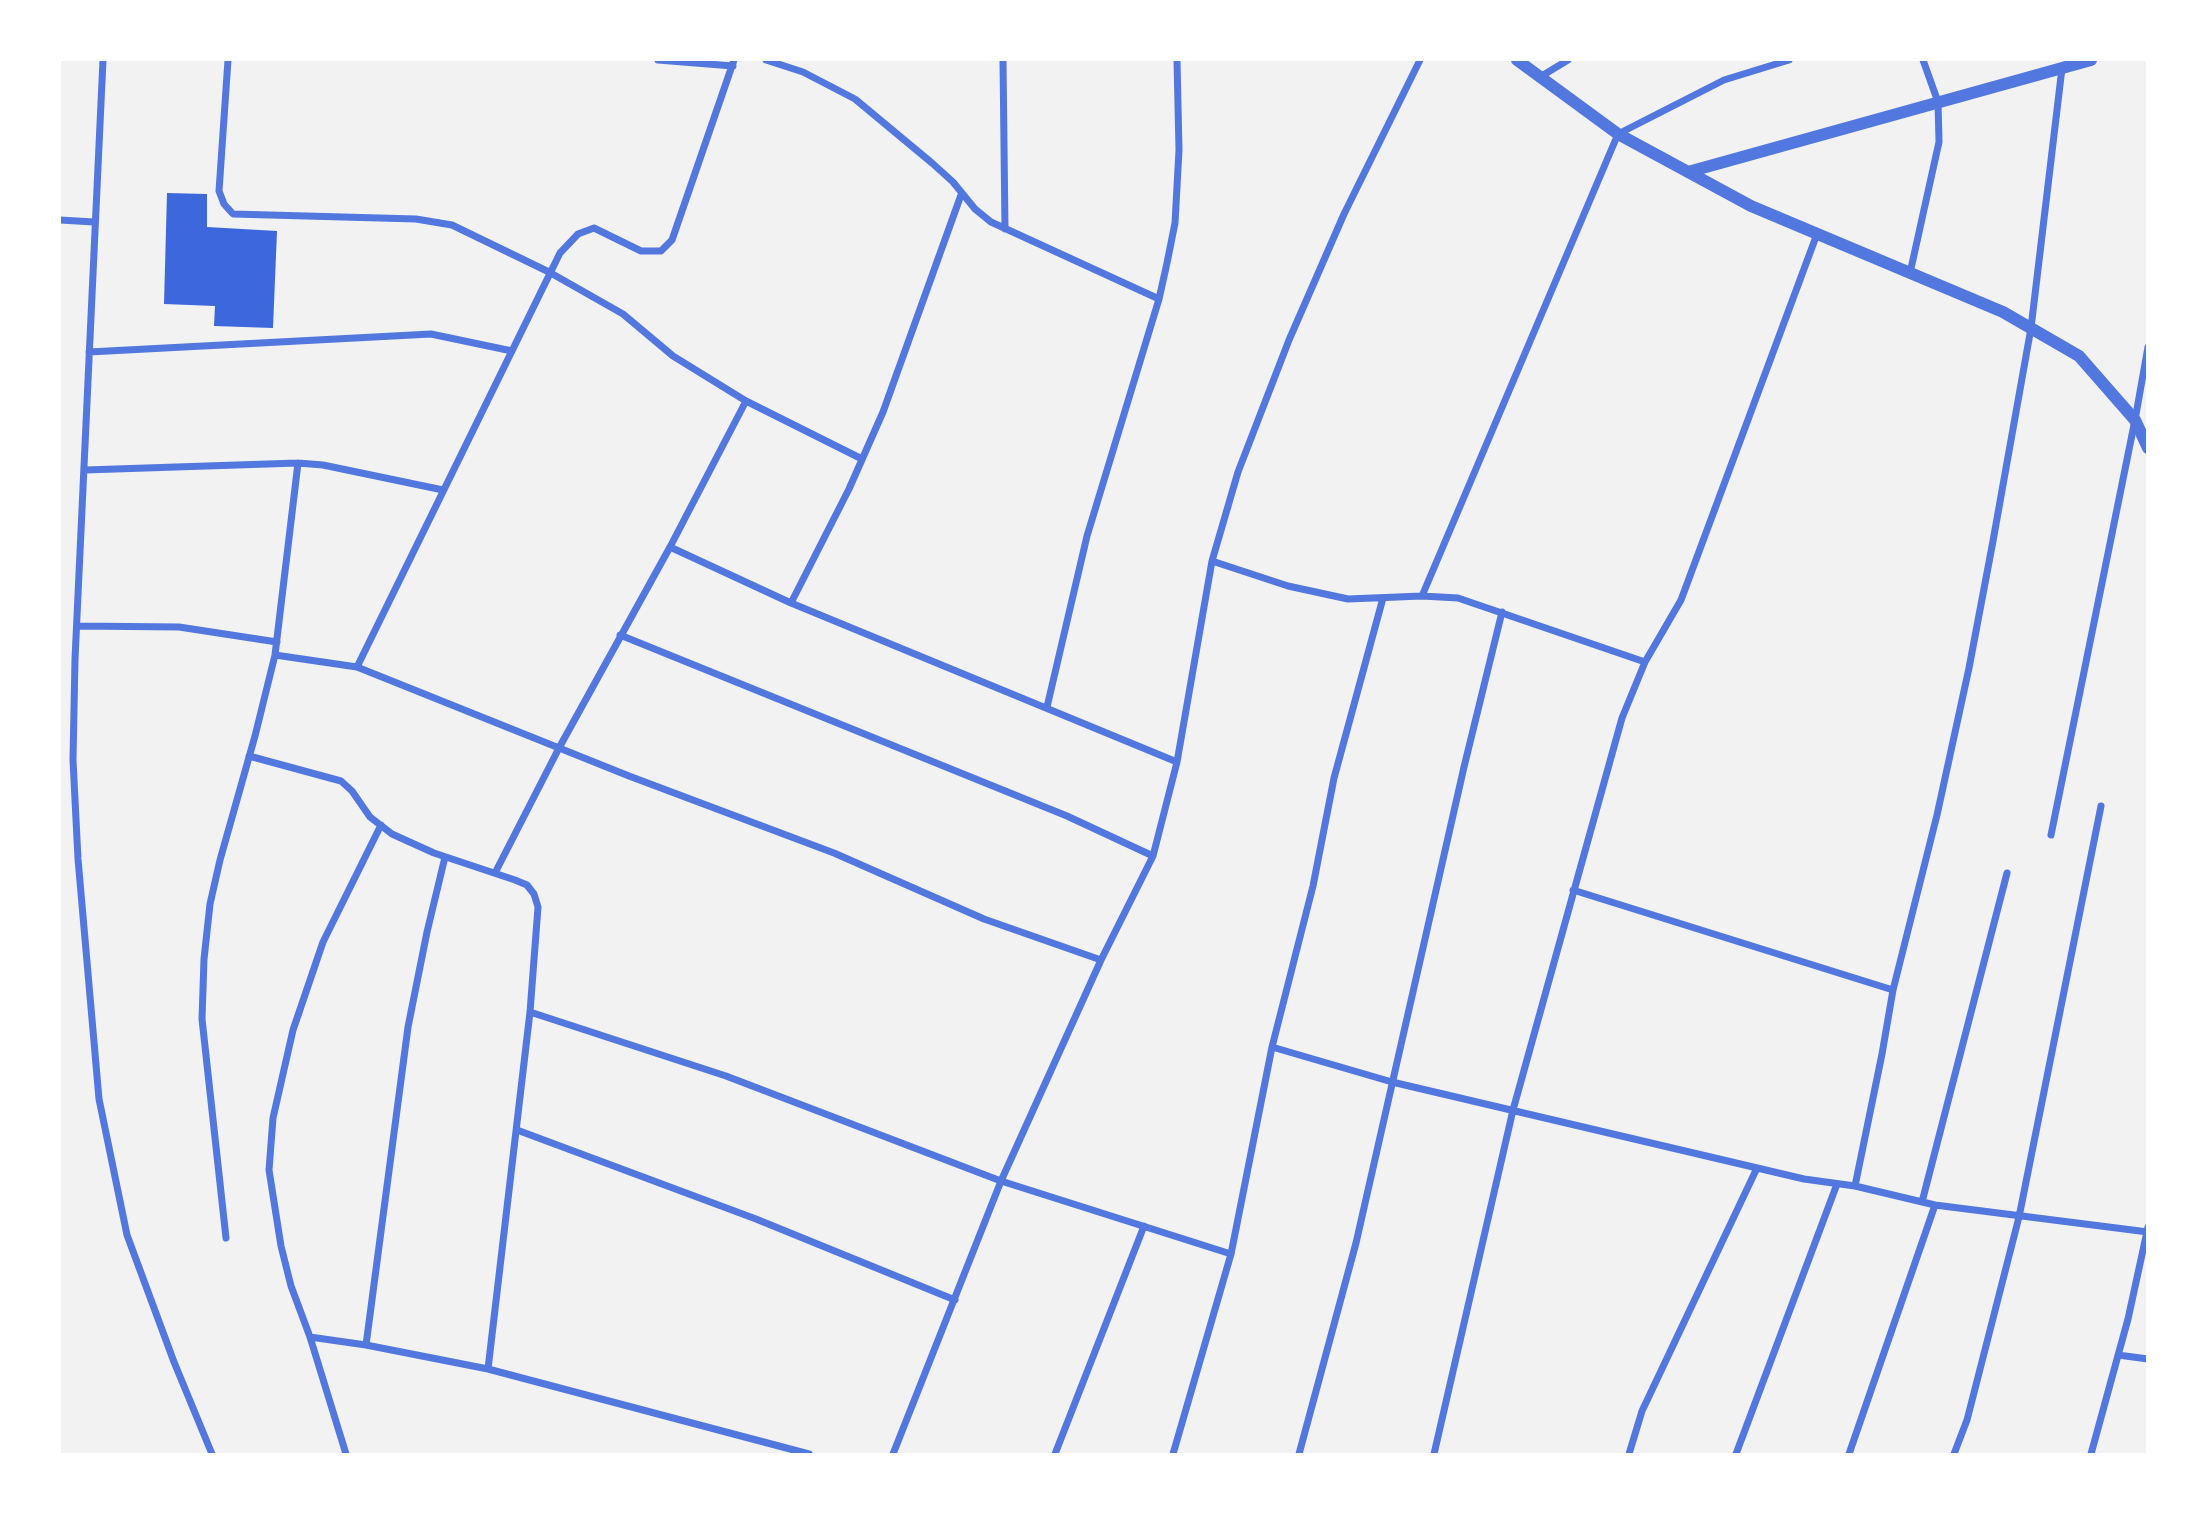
<!DOCTYPE html>
<html>
<head>
<meta charset="utf-8">
<style>
  body { margin:0 }
  #map { position:relative; width:2207px; height:1514px; overflow:hidden; background:#f2f2f2; font-family:"Fira Sans",sans-serif }
  canvas { display:block }
  .frame { position:absolute; inset:0; border:61px solid #fff; pointer-events:none }
</style>
</head>
<body>
<div id="map">
<canvas width="2207" height="1514"></canvas>
<div class="frame"></div>
</div>
<script>
const c = document.querySelector('canvas').getContext('2d');
c.lineJoin = 'round';
function paint(path, color) { c.fillStyle = color; c.fill(path, 'evenodd'); }
const shape = rows => new Path2D(rows.map(r => 'M' + r).join(''));
function strokePath(path, color, width, dash) { c.strokeStyle = color; c.lineWidth = width; c.lineCap = dash ? 'butt' : 'round'; c.setLineDash(dash || []); c.stroke(path); }
paint(shape([
  [167,193,207,194,207,227,277,231,273,328,214,326,215,306,164,304]
]), '#3d67dc');
strokePath(shape([
  [103,60,75,659,73,760,78,859,99,1099,127,1235,174,1362,212,1454],
  [228,60,219,191,224,204,233,214,416,219,452,225,549,272,623,314,673,356,746,401,862,459],
  [658,60,733,66],
  [766,60,803,72,855,99,932,163,953,182,975,209,991,222,1159,299],
  [1003,60,1005,229],
  [1540,77,1568,60],
  [60,220,94,222],
  [1910,273,1939,142,1938,102,1923,60],
  [89,352,431,334,512,351],
  [85,470,298,463,323,465,443,490],
  [670,547,791,603,1177,762],
  [1212,561,1288,586,1348,599,1422,596,1458,598,1645,662],
  [1422,596,1618,134,1724,80,1789,60],
  [791,603,849,489,883,412,961,195],
  [77,626,179,627,277,642],
  [620,635,1067,816,1153,856],
  [275,655,357,667,629,776,834,853,984,919,1101,960],
  [357,667,560,253,578,234,594,228,641,251,661,251,672,240,734,60],
  [1047,707,1087,536,1159,299,1167,263,1175,223,1179,150,1177,60],
  [249,756,341,781,352,791,370,817,392,834,434,853,515,880,527,885,534,894,538,907,530,1012,488,1369],
  [2051,835,2135,420,2148,347],
  [495,873,559,748,670,547,746,401],
  [1573,890,1893,990],
  [530,1012,726,1076,1001,1181,1231,1254],
  [1272,1047,1392,1082,1804,1179,1855,1186,1935,1205,2148,1232],
  [517,1130,756,1219,955,1300],
  [1855,1186,1882,1054,1893,990,1937,815,1969,668,1993,541,2031,328,2062,68],
  [1922,1202,2007,873],
  [226,1238,202,1019,204,959,210,904,220,860,255,736,275,655,298,463],
  [310,1337,366,1345,488,1369,809,1454],
  [366,1345,408,1027,427,932,445,857],
  [2118,1355,2148,1359],
  [346,1454,310,1337,291,1286,281,1246,269,1170,273,1118,293,1030,323,942,381,825],
  [893,1454,1001,1181,1101,960,1153,856,1177,762,1212,561,1238,472,1289,340,1344,214,1420,60],
  [1055,1454,1144,1226],
  [1173,1454,1231,1254,1272,1047,1313,886,1334,778,1383,598],
  [1299,1454,1356,1243,1464,767,1502,612],
  [1434,1454,1513,1110,1622,718,1645,662,1681,600,1817,234],
  [1629,1454,1642,1411,1757,1168],
  [1736,1454,1837,1184],
  [1849,1454,1935,1205],
  [1954,1454,1967,1420,2019,1217,2101,806],
  [2091,1454,2128,1319,2148,1227]
]), '#5277de', 7);
strokePath(shape([
  [1517,60,1618,134,1751,206,2003,312,2079,356,2135,420,2148,448],
  [1688,172,2091,60]
]), '#5277de', 12);
</script>
</body>
</html>
